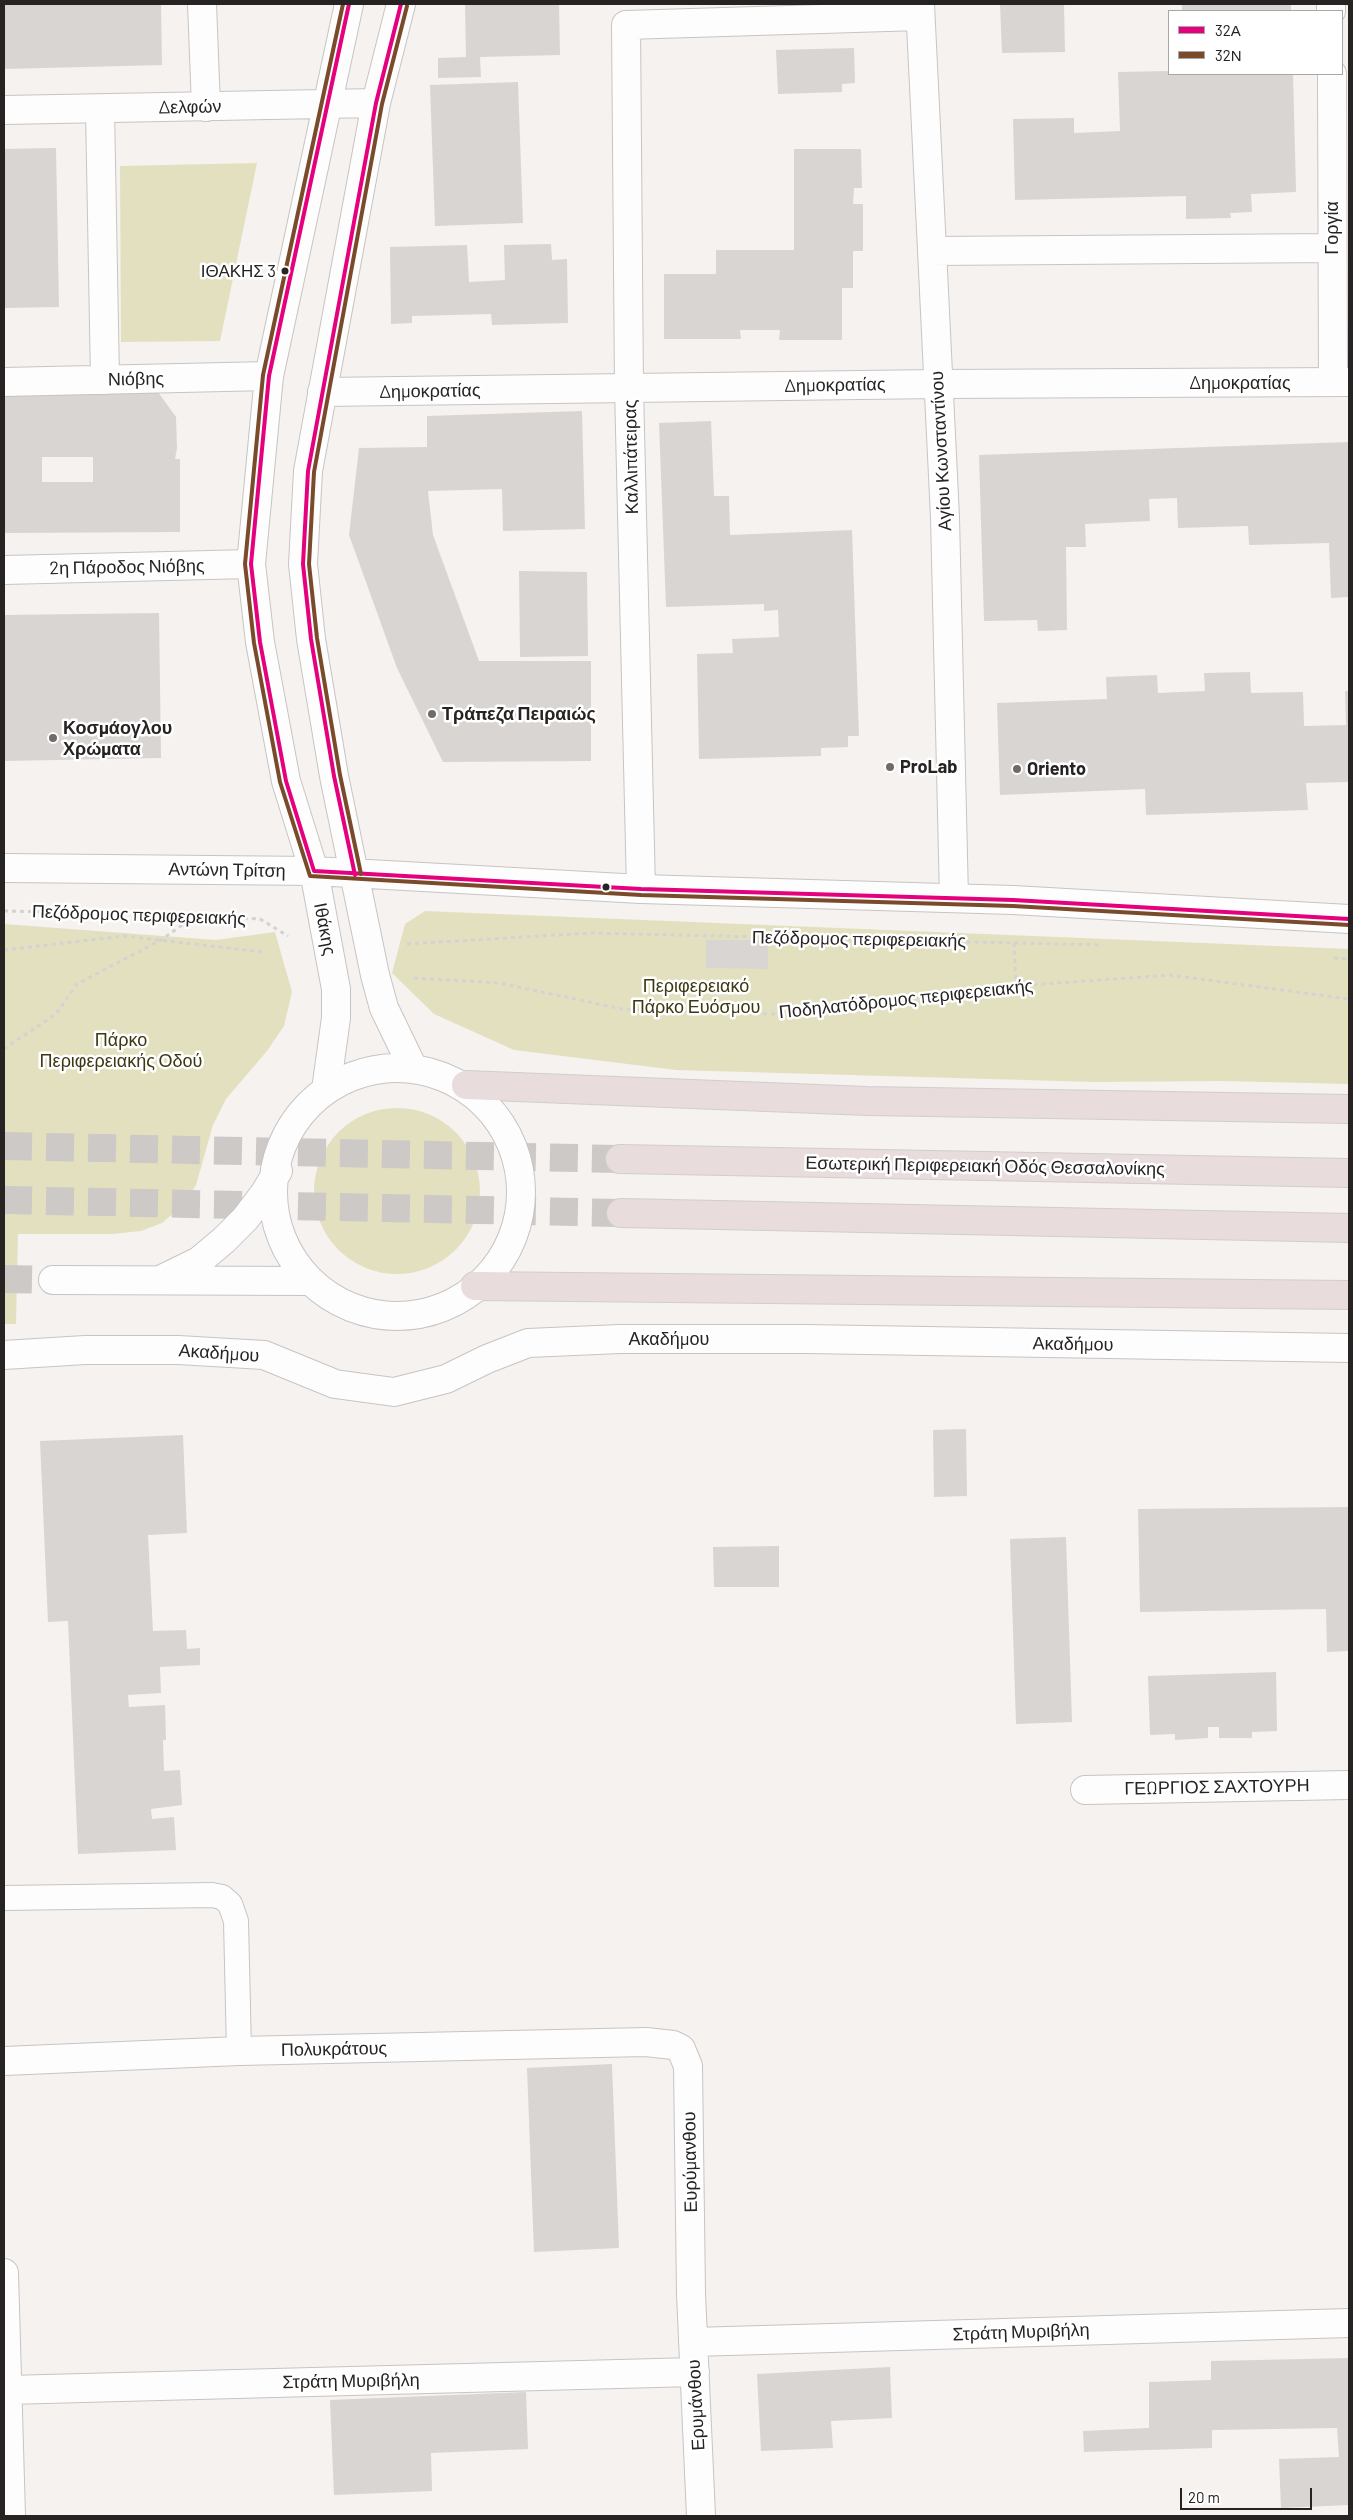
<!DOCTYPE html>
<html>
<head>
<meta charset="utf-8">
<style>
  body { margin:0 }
  #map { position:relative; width:1353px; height:2520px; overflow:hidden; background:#f6f2f0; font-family:Barlow,sans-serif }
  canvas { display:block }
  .frame { position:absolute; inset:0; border:5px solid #262322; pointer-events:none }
  .legend { position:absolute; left:1168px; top:10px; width:175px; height:65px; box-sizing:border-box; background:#fff; border:1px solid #a8a7a7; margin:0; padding:6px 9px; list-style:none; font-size:15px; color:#262322 }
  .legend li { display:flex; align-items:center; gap:10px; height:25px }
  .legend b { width:25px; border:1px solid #a8a7a7 }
  .scale { position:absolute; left:1180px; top:2488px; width:132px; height:22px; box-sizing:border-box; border:2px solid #262322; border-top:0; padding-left:6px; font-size:15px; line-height:18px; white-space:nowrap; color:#262322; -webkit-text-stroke:4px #fff; paint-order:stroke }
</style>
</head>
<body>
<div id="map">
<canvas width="1353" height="2520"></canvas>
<div class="frame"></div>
<ul class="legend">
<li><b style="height:6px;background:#e5007d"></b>32Α</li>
<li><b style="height:6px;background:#7a4b2a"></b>32Ν</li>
</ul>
<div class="scale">20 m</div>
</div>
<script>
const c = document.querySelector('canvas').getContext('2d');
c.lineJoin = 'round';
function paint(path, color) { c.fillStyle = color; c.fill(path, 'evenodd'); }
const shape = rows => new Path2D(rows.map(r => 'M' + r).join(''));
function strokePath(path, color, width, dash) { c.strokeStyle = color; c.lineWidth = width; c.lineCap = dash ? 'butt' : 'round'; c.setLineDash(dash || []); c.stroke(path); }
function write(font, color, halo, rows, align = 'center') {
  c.font = font + ' Barlow,sans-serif'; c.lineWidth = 5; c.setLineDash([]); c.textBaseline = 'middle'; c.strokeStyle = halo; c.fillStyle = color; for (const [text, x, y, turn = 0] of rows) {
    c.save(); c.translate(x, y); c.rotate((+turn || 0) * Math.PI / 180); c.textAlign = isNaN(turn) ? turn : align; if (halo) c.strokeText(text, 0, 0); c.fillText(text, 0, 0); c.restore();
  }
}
paint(shape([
  [257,163,220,341,121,342,120,166],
  [425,911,1349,949,1349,1084,1223,1081,1094,1082,676,1070,514,1050,434,1014,392,973,405,924],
  [4,924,216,940,275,932,292,992,284,1026,267,1051,226,1099,213,1125,196,1185,183,1205,162,1223,141,1231,112,1234,18,1234,16,1324,4,1324],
  '314 1191a83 83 0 1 1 166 0a83 83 0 1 1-166 0Z'
]), '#e3e0bf');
paint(shape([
  [4,4,161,4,162,65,4,69],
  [465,4,559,4,560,55,480,57,481,77,438,78,438,58,466,57],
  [1000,4,1064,4,1065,52,1002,53],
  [1182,4,1291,4,1291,11,1182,11],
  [854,48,855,83,842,84,842,92,778,94,776,50],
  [1169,71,1169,74,1293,74,1296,192,1251,194,1252,212,1230,213,1231,218,1186,219,1186,196,1015,200,1013,119,1074,118,1074,133,1120,131,1118,72],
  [518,82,523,223,435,226,430,85],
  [56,148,59,307,4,308,4,149],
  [794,149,861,149,862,188,854,188,853,204,863,204,863,251,853,251,853,288,842,288,842,340,779,340,780,330,740,330,741,339,664,339,664,274,716,274,716,250,794,250],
  [551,244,552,260,567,259,568,323,492,325,491,314,412,316,412,323,391,324,390,247,467,245,469,282,505,280,504,245],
  [158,392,176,417,177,448,175,459,180,459,180,532,4,533,4,396],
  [42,457,93,457,93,482,42,482],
  [582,411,585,529,503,531,502,489,428,491,433,535,479,661,591,661,591,761,443,762,397,668,349,535,359,448,427,447,427,416],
  [711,421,714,496,729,496,730,535,852,530,859,736,848,736,848,747,821,748,821,756,699,759,697,654,733,653,732,639,779,637,778,610,764,611,764,604,666,607,659,423],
  [1349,442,1349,597,1331,598,1329,543,1249,545,1248,526,1178,528,1177,498,1149,499,1150,521,1085,524,1086,547,1066,547,1067,630,1038,631,1037,620,984,621,979,455],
  [519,571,587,572,588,656,520,657],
  [159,613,161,758,4,761,4,615],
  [1250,672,1251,693,1303,692,1304,726,1346,725,1345,691,1349,691,1349,782,1306,783,1308,810,1146,815,1145,789,1000,795,997,703,1107,699,1106,677,1157,675,1158,693,1205,691,1204,673],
  [706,940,768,940,768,969,706,968],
  [966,1429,967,1496,934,1497,933,1430],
  [183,1435,187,1533,148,1535,153,1631,186,1630,187,1649,200,1648,200,1665,160,1667,161,1693,128,1695,129,1707,165,1705,166,1740,163,1740,164,1771,180,1770,182,1805,151,1809,152,1819,174,1817,176,1850,78,1854,68,1621,48,1622,40,1441],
  [1349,1507,1349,1651,1327,1652,1326,1609,1140,1612,1138,1509],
  [1066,1537,1072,1722,1016,1724,1010,1539],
  [779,1546,779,1587,714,1587,713,1547],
  [1276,1672,1277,1731,1252,1732,1252,1738,1219,1738,1219,1727,1208,1727,1208,1738,1175,1740,1175,1734,1150,1735,1148,1676],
  [612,2064,619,2248,534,2252,527,2068],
  [1349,2358,1349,2505,1281,2508,1279,2459,1339,2457,1337,2428,1212,2430,1212,2448,1084,2452,1083,2431,1149,2428,1149,2382,1211,2380,1211,2361],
  [890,2367,892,2418,831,2421,833,2448,761,2451,757,2374],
  [526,2392,528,2449,431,2453,432,2491,334,2495,330,2400]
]), '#d8d5d3');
strokePath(shape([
  [4,1279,53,1280]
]), '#ccc9c7', 28, [28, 14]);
strokePath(shape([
  [4,1146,620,1159],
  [4,1200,621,1213]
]), '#ccc9c7', 28, [28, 14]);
const lane = shape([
  [4,1898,212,1895,222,1897,230,1904,236,1921,239,2051]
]);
const street = shape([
  [202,4,206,107],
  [920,4,945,517,954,898],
  [1331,4,1331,11],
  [1332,74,1333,382],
  [100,109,105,380],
  [932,251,1332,248],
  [4,382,269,376],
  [322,392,938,384,1349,382],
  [4,570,251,564],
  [641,889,629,388,626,25,920,16],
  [1085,1790,1349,1785],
  [4,2061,239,2051,646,2042,673,2045,681,2049,688,2066,691,2294,701,2516],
  [4,2273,11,2516],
  [693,2342,1349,2323],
  [7,2390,695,2372]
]);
const secondary = shape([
  [401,4,376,103,308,471,303,564,311,639,334,776,375,975,384,1008,413,1068],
  [4,110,376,103],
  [4,868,314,871,641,889,1013,900,1349,919],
  '273 1192a124 124 0 1 1 248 0a124 124 0 1 1-248 0Z',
  [326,1090,336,1018,336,989,314,871,286,781,260,642,251,564,269,376,349,4],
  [164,1278,199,1261,224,1240,245,1219,264,1194,278,1171],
  [53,1280,308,1281],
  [4,1355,85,1350,178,1350,264,1355,335,1384,394,1392,446,1379,487,1359,528,1343,620,1339,806,1339,1349,1348]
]);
const highway = shape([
  [466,1085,867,1101,1349,1109],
  [620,1159,1349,1173],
  [621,1213,1349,1228],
  [475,1286,1349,1295]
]);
strokePath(lane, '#c7c4c2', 26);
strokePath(street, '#c7c4c2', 30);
strokePath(secondary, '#c7c4c2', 30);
strokePath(highway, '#d0cecd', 30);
strokePath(shape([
  [4,911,195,915,260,919,288,936],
  [1014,943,1016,986],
  [407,944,590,933,1103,945],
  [4,950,124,936,263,952],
  [1334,958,1349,959],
  [414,978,499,983,622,1009,772,1014,1016,986,1170,975,1349,999],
  [4,1049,56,1014,77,984,161,940,195,916]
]), '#d4d3d2', 3, [4, 4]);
strokePath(lane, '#fefdfd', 24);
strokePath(street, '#fefdfd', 28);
strokePath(secondary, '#fefdfd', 28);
strokePath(highway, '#e8dcdd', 28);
strokePath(shape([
  [349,4,269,376,251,564,260,642,286,781,314,871,641,889,1013,900,1349,919],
  [355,875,334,776,311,639,303,564,308,471,376,103,401,4]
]), '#e5007d', 4);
strokePath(shape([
  [343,4,263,375,245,564,254,643,280,782,310,876,641,895,1013,906,1349,925],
  [361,874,340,775,317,638,309,564,314,472,382,104,407,6]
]), '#7a4b2a', 4);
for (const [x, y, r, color] of [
  [285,271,4.5,"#262322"],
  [432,714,5,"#6f6b6a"],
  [53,738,5,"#6f6b6a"],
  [890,767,5,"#6f6b6a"],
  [1017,769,5,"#6f6b6a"],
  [606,887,4.5,"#262322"]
]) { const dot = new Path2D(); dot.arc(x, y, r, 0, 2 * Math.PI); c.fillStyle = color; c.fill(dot); strokePath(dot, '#fff', 2); }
write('17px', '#262322', '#fff', [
  ["ΙΘΑΚΗΣ 3",276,271]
], 'right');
write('18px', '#262322', '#fff', [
  ["Δελφών",190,107,-1],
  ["Γοργία",1332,228,-90],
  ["Νιόβης",136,379,-1],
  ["Δημοκρατίας",1240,383],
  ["Δημοκρατίας",835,385,-1],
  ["Δημοκρατίας",430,391,-1],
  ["Αγίου Κωνσταντίνου",941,451,-93],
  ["Καλλιπάτειρας",631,457,-91],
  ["2η Πάροδος Νιόβης",127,567,-1],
  ["Αντώνη Τρίτση",227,870,1],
  ["Πεζόδρομος περιφερειακής",139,915,2],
  ["Ιθάκης",325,929,79],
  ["Πεζόδρομος περιφερειακής",859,939,1],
  ["Ποδηλατόδρομος περιφερειακής",906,999,-6],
  ["Εσωτερική Περιφερειακή Οδός Θεσσαλονίκης",985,1166,1],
  ["Ακαδήμου",669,1339],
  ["Ακαδήμου",1073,1344,1],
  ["Ακαδήμου",219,1353,4],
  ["ΓΕΩΡΓΙΟΣ ΣΑΧΤΟΥΡΗ",1217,1787,-1],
  ["Πολυκράτους",334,2049,-1],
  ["Ευρύμανθου",690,2162,-91],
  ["Στράτη Μυριβήλη",1021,2332,-2],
  ["Στράτη Μυριβήλη",351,2381,-1],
  ["Ερυμάνθου",696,2405,-93]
]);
write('bold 18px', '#262322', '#fff', [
  ["Τράπεζα Πειραιώς",442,714],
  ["Κοσμάογλου",63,728],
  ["Χρώματα",63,749],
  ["ProLab",900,767],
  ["Oriento",1027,769]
], 'left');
write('18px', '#3b3812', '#fff', [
  ["Περιφερειακό",696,986],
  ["Πάρκο Ευόσμου",696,1007],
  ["Πάρκο",121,1040],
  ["Περιφερειακής Οδού",121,1061]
]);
</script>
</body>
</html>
